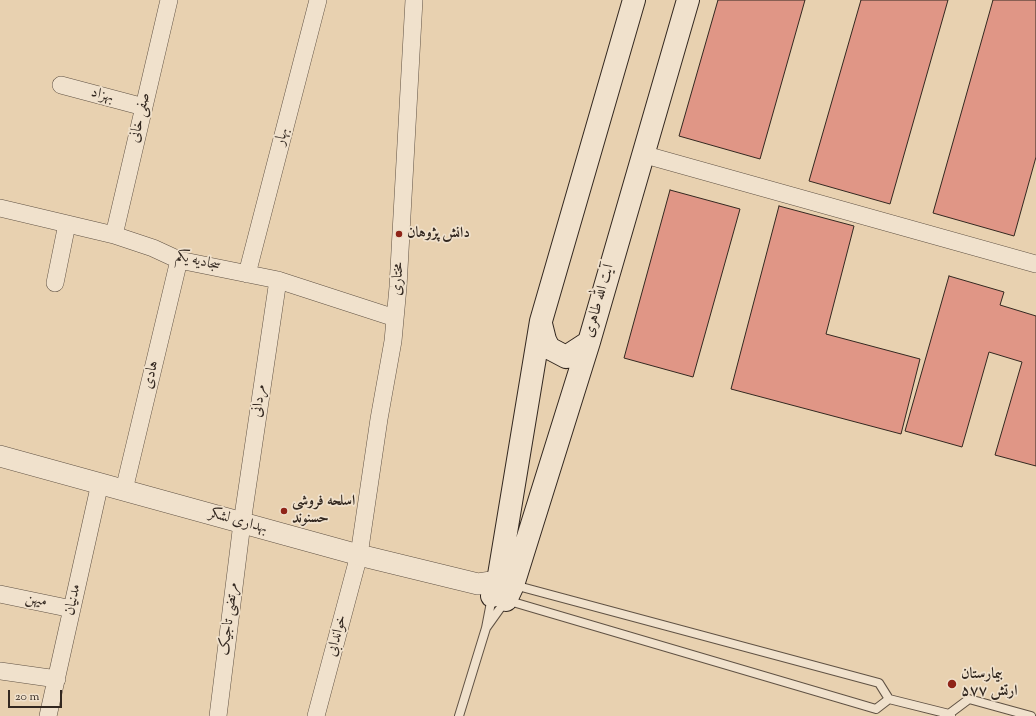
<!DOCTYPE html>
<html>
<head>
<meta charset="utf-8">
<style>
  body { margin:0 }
  #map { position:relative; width:1036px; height:716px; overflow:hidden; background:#e8d1b0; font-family:"Sorts Mill Goudy",serif }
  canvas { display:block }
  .scale { position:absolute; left:8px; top:690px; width:54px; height:18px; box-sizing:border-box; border:2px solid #332820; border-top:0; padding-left:5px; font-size:12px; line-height:14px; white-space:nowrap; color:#332820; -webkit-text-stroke:3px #f0e1cc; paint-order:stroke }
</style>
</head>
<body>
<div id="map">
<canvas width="1036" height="716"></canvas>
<div class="scale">20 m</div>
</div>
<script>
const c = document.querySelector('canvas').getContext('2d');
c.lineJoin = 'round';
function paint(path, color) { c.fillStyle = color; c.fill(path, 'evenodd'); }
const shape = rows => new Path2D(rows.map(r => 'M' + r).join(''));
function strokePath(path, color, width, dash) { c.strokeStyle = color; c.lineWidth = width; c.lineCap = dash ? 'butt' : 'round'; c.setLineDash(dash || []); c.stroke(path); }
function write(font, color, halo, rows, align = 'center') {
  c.font = font + ' "Sorts Mill Goudy",Amiri,serif'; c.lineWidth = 3.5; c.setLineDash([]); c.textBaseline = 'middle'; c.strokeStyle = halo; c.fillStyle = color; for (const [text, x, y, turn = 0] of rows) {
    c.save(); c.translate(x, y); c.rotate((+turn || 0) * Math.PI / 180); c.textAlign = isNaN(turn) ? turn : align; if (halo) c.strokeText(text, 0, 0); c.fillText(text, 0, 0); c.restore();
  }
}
const building = shape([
  [718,0,805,0,760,159,679,136,718,0],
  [861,0,948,0,890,204,809,181,861,0],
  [993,0,1036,0,1036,157,1014,236,933,213,993,0],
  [670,190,740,209,693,377,624,358,670,190],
  [779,206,854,226,826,334,920,359,901,434,731,389,779,206],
  [949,276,1004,292,1000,305,1036,316,1036,466,995,455,1022,362,989,352,962,447,905,431,949,276]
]);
paint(building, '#e09686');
strokePath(building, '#332820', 1);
const service = shape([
  [514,585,879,683,889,699,949,714,951,716],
  [486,628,506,600,876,709,889,699],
  [949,714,969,699,1031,716],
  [459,716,486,628,492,597]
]);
const minor = shape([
  [61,85,144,107],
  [642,154,1036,264],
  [0,208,114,235,153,248,179,260,278,280,395,318],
  [114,235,169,0],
  [247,274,318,0],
  [55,283,67,224],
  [124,490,179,260],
  [0,594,72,609],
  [0,671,57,679],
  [48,716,100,483],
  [218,716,242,523,278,280],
  [316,716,359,555,379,419,393,341,398,287,414,0]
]);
const tertiary = shape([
  [0,456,359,555,478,584,498,581,513,585]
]);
const secondary = shape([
  [541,324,545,340,549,348,566,357,589,342],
  [492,596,498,581,541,321,634,0],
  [506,600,513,585,589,342,688,0]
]);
strokePath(service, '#605244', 10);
strokePath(minor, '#605244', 18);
strokePath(tertiary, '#605244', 22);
strokePath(secondary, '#332820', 24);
strokePath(service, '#f0e1cc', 8);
strokePath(minor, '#f0e1cc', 17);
strokePath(tertiary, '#f0e1cc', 21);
strokePath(secondary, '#f0e1cc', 22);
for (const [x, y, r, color] of [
  [399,234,4,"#8f2418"],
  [284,511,4,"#8f2418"],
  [952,684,5,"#8f2418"]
]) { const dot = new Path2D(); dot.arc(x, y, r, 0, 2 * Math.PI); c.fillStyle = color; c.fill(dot); strokePath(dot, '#f0e1cc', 1.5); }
write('15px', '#332820', '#f0e1cc', [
  ["بهزاد",102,96,15],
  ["صفی خانی",141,118,-77],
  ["بهار",283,137,-76],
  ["سجادیه یکم",198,262,14],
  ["مختاری",399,279,-86],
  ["آیت الله طاهری",600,301,-74],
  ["هادی",152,375,-77],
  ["مردانی",260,401,-82],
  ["بهداری لشکر",238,522,16],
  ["مدنیان",74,600,-78],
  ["میهن",36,601,12],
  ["مرتضی تاجیک",230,619,-83],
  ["خواندابی",338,636,-75]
]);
write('bold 15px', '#332820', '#f0e1cc', [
  ["دانش پژوهان",407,234],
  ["اسلحه فروشی",292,502],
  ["حسنوند",292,519],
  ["بیمارستان",961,675],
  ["۵۷۷ ارتش",961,692]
], 'left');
</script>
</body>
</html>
